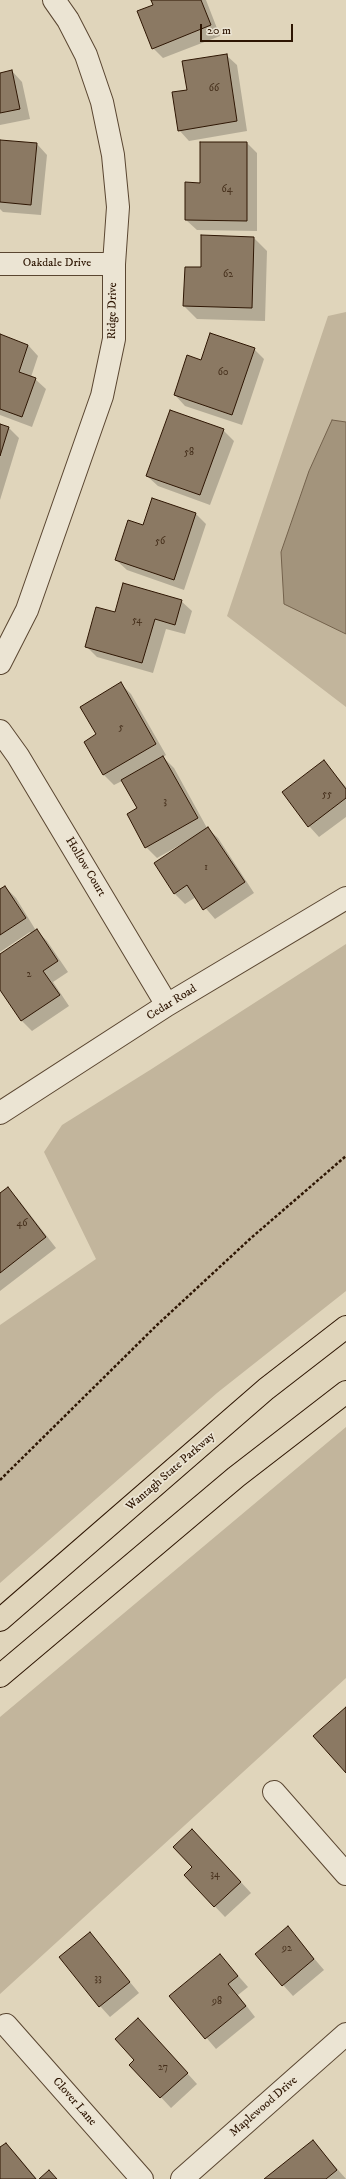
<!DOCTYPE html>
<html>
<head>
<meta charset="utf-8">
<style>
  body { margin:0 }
  #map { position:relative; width:346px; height:2179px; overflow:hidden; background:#e0d5bb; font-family:"IM FELL DW Pica",serif }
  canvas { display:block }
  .scale { position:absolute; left:200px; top:24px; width:93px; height:18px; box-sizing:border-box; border:2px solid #2e1603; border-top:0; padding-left:5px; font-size:12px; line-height:14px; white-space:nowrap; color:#2e1603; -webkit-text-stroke:3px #ebe4d3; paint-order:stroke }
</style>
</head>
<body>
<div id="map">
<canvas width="346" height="2179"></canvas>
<div class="scale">20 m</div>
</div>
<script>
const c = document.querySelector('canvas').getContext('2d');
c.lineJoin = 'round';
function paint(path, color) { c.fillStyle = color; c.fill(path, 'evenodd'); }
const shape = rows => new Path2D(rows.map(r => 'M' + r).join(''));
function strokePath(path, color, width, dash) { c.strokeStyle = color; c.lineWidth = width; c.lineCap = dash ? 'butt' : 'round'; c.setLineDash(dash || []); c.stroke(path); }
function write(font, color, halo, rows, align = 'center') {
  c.font = font + ' "IM FELL DW Pica",serif'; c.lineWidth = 3.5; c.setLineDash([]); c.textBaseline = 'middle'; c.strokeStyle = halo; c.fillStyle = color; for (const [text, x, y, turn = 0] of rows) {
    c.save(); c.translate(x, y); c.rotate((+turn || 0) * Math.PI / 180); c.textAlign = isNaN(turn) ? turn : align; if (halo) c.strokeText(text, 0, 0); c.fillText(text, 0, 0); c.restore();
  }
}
paint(shape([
  [346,312,346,707,227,616,328,316],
  [346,944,346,1291,217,1393,0,1583,0,1325,96,1259,44,1152,62,1125,150,1070],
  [346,1427,346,1678,0,1994,0,1717]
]), '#c2b59c');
const water = shape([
  [332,420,346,422,346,634,284,604,281,552,309,471,332,420]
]);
paint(water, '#a3947c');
strokePath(water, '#74624c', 1);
paint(shape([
  [152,0,206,0,220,36,163,58,153,48,154,6],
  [226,55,237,65,247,131,189,141,179,130],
  [12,71,22,82,30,119,0,125,0,74],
  [0,141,37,144,47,155,41,215,3,212,0,209],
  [247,143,257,153,257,231,197,230,186,220],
  [254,238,267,251,265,321,197,319,184,306],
  [0,336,28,345,38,356,31,377,35,379,46,389,32,427,0,415],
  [254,349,264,359,242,425,185,406,175,395,202,362],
  [0,425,8,427,19,438,0,500],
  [223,430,234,441,210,505,158,486,147,476],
  [196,514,206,524,184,590,127,570,116,560,144,526],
  [181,601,192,611,185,634,166,629,153,673,97,657,86,646,116,614],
  [121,684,131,694,166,755,163,757,174,768,207,828,218,838,254,893,215,919,196,897,185,904,175,894,182,844,157,858,146,847,138,809,122,781,114,785,104,775,85,742,97,735],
  [324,762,346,787,346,817,319,837,309,826],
  [5,887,16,898,35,929,47,941,68,972,53,982,69,1006,32,1031,22,1021,0,988,0,956,31,934,30,932,0,952,0,891],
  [8,1188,18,1199,56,1248,0,1291,0,1194],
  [203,1841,251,1893,225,1917,185,1875,193,1867],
  [288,1928,324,1970,293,1996,283,1985],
  [90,1934,139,1993,110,2017,100,2006],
  [220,1955,248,1987,238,1995,255,2017,216,2049,171,1996],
  [148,2030,197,2084,171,2108,131,2065,136,2060],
  [313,2141,346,2179,266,2179],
  [6,2144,16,2154,37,2179,0,2179,0,2149]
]), '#0003');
const building = shape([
  [151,0,201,0,211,25,152,49,137,11,153,5,151,0],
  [227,54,237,121,178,131,172,92,187,90,182,61,227,54],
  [12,70,20,109,0,113,0,73,12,70],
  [0,140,37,143,31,205,0,202,0,140],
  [200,142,247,142,247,221,185,220,185,182,200,183,200,142],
  [201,235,254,237,252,308,183,306,185,267,201,267,201,235],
  [210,333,255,348,232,415,174,395,187,355,201,360,210,333],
  [0,334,28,345,19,372,36,378,22,417,0,409,0,334],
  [170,410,224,429,200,495,146,476,170,410],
  [0,424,9,427,0,456,0,424],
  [152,498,196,513,174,580,115,560,128,520,143,525,152,498],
  [123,583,182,600,175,625,155,619,142,663,85,647,96,607,115,612,123,583],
  [121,682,156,744,103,775,84,742,96,734,80,707,121,682],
  [163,756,198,818,145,848,127,814,137,808,121,780,163,756],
  [324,760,346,789,346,798,308,827,282,792,324,760],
  [208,827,245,882,203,910,187,885,174,894,154,863,208,827],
  [5,886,26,918,0,935,0,889,5,886],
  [37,929,58,961,43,971,60,995,21,1021,0,990,0,954,37,929],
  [8,1187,46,1237,0,1273,0,1193,8,1187],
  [346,1707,346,1773,313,1736,346,1707],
  [192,1829,241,1882,214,1907,184,1875,192,1867,173,1847,192,1829],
  [288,1926,314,1959,282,1986,255,1954,288,1926],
  [90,1932,130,1982,99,2007,59,1957,90,1932],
  [220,1954,238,1976,228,1984,246,2006,205,2039,169,1996,220,1954],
  [138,2018,188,2073,160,2098,129,2065,134,2060,115,2039,138,2018],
  [313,2140,337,2170,326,2179,264,2179,313,2140],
  [6,2143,36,2179,0,2179,0,2147,6,2143],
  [49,2170,57,2179,39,2179,49,2170]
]);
paint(building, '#8b7963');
strokePath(building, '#2e1603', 1);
const minor = shape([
  [0,264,114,264],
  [0,663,27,610,102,396,114,339,114,264,118,207,113,155,102,102,86,55,68,20,54,0],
  [0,731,18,756,167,1005],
  [0,1113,167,1005,346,898],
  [274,1792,346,1874],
  [6,2025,142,2179],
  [182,2179,346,2034]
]);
const highway = shape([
  [0,1620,266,1389,346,1327],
  [0,1676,236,1477,346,1392]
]);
strokePath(minor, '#5a4631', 24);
strokePath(highway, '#2e1603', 24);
strokePath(shape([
  [0,1480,157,1325,251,1238,346,1156]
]), '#2e1603', 2.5, [3, 2]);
strokePath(minor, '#ebe4d3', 22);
strokePath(highway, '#e0d5bb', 22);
write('10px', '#452f1b', null, [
  ["66",214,89],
  ["64",227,190],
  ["62",228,275],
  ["60",223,373],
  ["58",189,453],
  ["56",160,542],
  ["54",137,621],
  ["5",121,728],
  ["55",327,795],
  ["3",165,802],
  ["1",206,868],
  ["2",29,975],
  ["46",22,1224],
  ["34",215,1875],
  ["92",287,1949],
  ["33",98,1979],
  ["98",217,2002],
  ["27",163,2068]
]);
write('12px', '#2e1603', '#ebe4d3', [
  ["Oakdale Drive",57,264],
  ["Ridge Drive",113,311,-89],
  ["Hollow Court",85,867,59],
  ["Cedar Road",172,1003,-32],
  ["Wantagh State Parkway",171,1472,-41],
  ["Clover Lane",74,2102,49],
  ["Maplewood Drive",264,2107,-41]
]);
</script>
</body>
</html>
